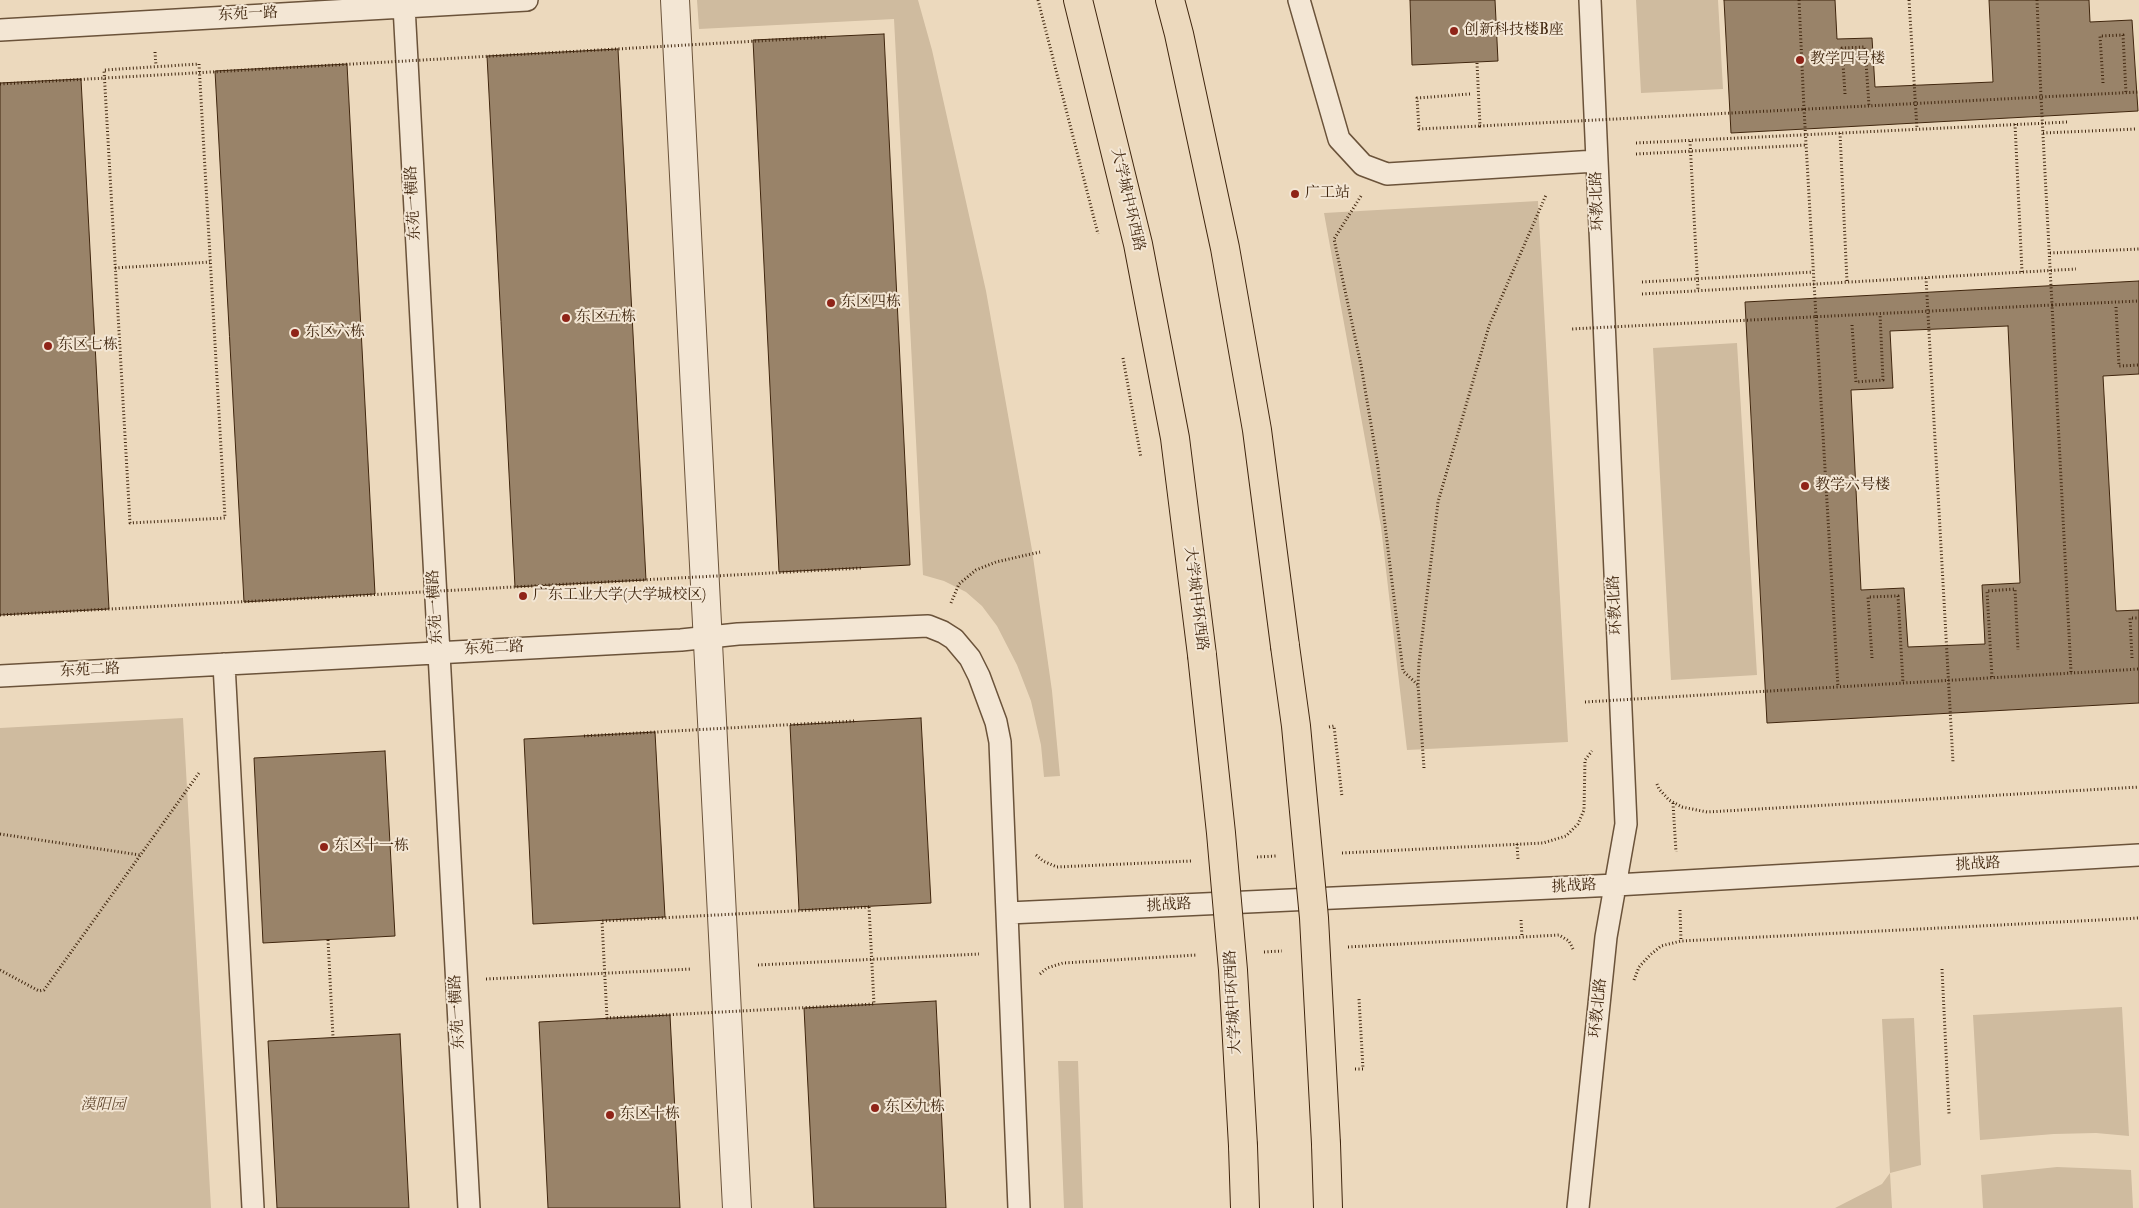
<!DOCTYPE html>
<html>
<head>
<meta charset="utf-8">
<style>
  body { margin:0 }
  canvas { display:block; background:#ecd9bd }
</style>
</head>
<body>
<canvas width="2139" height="1208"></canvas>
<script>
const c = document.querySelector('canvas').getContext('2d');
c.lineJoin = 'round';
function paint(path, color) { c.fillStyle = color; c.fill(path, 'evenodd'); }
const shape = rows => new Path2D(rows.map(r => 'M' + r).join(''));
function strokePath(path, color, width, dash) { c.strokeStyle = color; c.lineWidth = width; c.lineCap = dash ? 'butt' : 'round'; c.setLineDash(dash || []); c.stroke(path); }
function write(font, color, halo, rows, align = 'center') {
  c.font = font + ' "IM FELL Double Pica","Noto Serif SC",serif'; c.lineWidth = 4; c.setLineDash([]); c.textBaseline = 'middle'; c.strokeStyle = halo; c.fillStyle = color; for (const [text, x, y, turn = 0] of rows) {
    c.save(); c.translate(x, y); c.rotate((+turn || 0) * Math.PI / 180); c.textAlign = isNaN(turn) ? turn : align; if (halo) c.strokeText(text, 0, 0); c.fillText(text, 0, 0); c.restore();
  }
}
paint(shape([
  [697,0,918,0,932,50,986,291,1032,550,1052,691,1060,776,1044,777,1041,745,1031,701,1017,665,997,626,982,606,966,592,944,581,923,575,894,19,699,29],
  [1636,0,1718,0,1723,89,1641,93],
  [1538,201,1568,742,1407,750,1381,527,1324,213],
  [1737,343,1757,675,1671,680,1653,348],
  [183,718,211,1208,0,1208,0,728],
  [2122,1007,2129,1136,2096,1133,2054,1134,1980,1140,1973,1015],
  [1914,1018,1921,1165,1890,1173,1892,1208,1835,1208,1882,1184,1890,1173,1882,1019],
  [1058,1061,1078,1061,1083,1208,1064,1208],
  [2057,1167,2131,1170,2133,1208,1983,1208,1981,1175]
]), '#cfbb9f');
const building = shape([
  [1410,0,1495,0,1498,61,1412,65,1410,0],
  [1724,0,1835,0,1837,39,1872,38,1875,87,1993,82,1989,0,2089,0,2090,22,2132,20,2138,111,1731,133,1724,0],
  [884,34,910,565,779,572,753,40,884,34],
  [618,49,646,580,515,587,487,56,618,49],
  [347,64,375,594,244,602,215,71,347,64],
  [81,79,109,609,0,615,0,83,81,79],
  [2139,281,2139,374,2103,376,2116,611,2139,610,2139,703,1767,723,1745,302,2139,281],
  [2008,326,2020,583,1982,585,1985,644,1908,647,1904,588,1861,590,1851,390,1893,388,1890,331,2008,326],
  [921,718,931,903,799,910,790,725,921,718],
  [655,732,665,917,533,924,524,739,655,732],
  [385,751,395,936,263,943,254,758,385,751],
  [936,1001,946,1208,814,1208,804,1008,936,1001],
  [670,1015,680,1208,548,1208,539,1022,670,1015],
  [400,1034,409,1208,277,1208,268,1041,400,1034]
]);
paint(building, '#998369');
strokePath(building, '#40260e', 1);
const lane = shape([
  [1299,0,1339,139,1363,165,1387,174,1596,161],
  [404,6,469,1208],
  [0,30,527,0],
  [224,664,253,1208],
  [0,676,681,640,738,634,928,626,943,632,954,639,970,658,979,676,996,722,1000,742,1019,1208],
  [1008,913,1616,885,2139,855],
  [1578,1208,1606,937,1626,824,1590,0]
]);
const street = shape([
  [404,0,404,6],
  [675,0,737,1208]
]);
const primary = shape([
  [1078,0,1138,244,1175,438,1202,655],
  [1170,0,1179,34,1225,248,1257,430,1285,646],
  [1326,1144,1328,1208],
  [1243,1146,1245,1208]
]);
strokePath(lane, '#6b533a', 24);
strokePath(street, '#6b533a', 30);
strokePath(primary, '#40260e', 30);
strokePath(shape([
  [1038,0,1098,234],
  [1799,0,1804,109],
  [1909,0,1917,129],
  [2037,0,2041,97,2139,92],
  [155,52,156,66],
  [199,64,225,518,130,523,104,70,199,64],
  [2103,83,2100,36,2123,35,2126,93],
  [1470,94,1417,98,1419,129,1480,126],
  [1845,94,1842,48,1865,47,1869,106],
  [2015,124,2022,272],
  [1840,133,1847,282],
  [2043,133,2136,129],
  [1690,141,1698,291],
  [1636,143,2068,122],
  [1636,154,1807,145],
  [1361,196,1334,239,1361,365,1377,460,1403,671,1418,685],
  [2050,253,2139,249],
  [115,268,210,262],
  [1926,278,1953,762],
  [1642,282,1813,272],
  [1642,294,2076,269],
  [2116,307,2119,366,2139,365],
  [1816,317,1838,687],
  [1852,325,1856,382,1883,380,1880,314],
  [1123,358,1141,458],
  [951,603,959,584,976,570,996,562,1040,552],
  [1872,658,1868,597,1898,596,1903,683],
  [2132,658,2130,618,2139,618],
  [2071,672,2052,305,2139,301],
  [1992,677,1987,591,2015,589,2018,650],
  [1329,727,1334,726,1342,797],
  [1424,768,1418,685,1419,663,1438,502,1489,326,1546,195],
  [1657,784,1659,789,1669,800,1682,807,1707,812,2139,787],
  [1673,803,1676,852],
  [0,834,140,855],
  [1517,844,1518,859],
  [1342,853,1543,843,1566,836,1578,824,1584,810,1585,760,1592,751],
  [1036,855,1043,861,1057,867,1191,861],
  [1257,857,1276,856],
  [1680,910,1681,941],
  [1521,920,1522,937],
  [328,940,333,1037],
  [1348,947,1559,935,1569,941,1573,949],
  [1264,952,1282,951],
  [758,965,979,954],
  [1942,969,1949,1114],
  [0,970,39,991,44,990,199,773],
  [1040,974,1047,968,1063,963,1197,955],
  [486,979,692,969],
  [1634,980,1639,967,1650,955,1661,946,1681,941,2139,918],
  [1355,1069,1363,1069,1359,999]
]), '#40260e', 3, [1, 2.5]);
strokePath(lane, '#f3e6d4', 21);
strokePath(street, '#f3e6d4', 28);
strokePath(primary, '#ecd9bd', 28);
const primaryBridge = shape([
  [1285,646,1296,726,1314,918,1326,1144],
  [1202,655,1221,833,1233,970,1243,1146]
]);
strokePath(primaryBridge, '#40260e', 30, []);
strokePath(shape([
  [1477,63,1480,126,2041,97,2052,305,1571,329],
  [0,84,828,37],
  [1804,109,1816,317],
  [0,615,862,568],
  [1585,702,2139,669],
  [584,736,855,721],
  [869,907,874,1004,607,1018,602,921,869,907]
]), '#40260e', 3, [1, 2.5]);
strokePath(primaryBridge, '#ecd9bd', 28);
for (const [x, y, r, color] of [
  [1454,31,5,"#8f2418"],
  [1800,60,5,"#8f2418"],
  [1295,194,5,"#8f2418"],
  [831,303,5,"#8f2418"],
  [566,318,5,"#8f2418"],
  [295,333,5,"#8f2418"],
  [48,346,5,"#8f2418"],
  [1805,486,5,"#8f2418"],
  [523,596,5,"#8f2418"],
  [324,847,5,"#8f2418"],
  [875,1108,5,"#8f2418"],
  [610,1115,5,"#8f2418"]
]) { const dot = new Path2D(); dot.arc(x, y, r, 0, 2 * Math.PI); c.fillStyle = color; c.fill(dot); strokePath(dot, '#f3e6d4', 2); }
write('15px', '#40260e', '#f3e6d4', [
  ["东苑一路",248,15,-3],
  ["大学城中环西路",1127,200,77],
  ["环教北路",1598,201,-92],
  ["东苑一横路",414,203,-93],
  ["大学城中环西路",1195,599,83],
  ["环教北路",1616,605,-93],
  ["东苑一横路",436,607,-93],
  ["东苑二路",494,649,-3],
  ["东苑二路",90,671,-3],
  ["挑战路",1978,865,-3],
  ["挑战路",1574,887,-3],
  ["挑战路",1169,906,-3],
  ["大学城中环西路",1234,1002,-93],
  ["环教北路",1599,1008,-84],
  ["东苑一横路",458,1012,-93]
]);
write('15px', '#40260e', '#f3e6d4', [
  ["创新科技楼B座",1464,31],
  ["教学四号楼",1810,60],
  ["广工站",1305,194],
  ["东区四栋",841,303],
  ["东区五栋",576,318],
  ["东区六栋",305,333],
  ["东区七栋",58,346],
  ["教学六号楼",1815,486],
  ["广东工业大学(大学城校区)",533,596],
  ["东区十一栋",334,847],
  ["东区九栋",885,1108],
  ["东区十栋",620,1115]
], 'left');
write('italic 15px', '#644b32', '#f3e6d4', [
  ["漠阳园",103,1106]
]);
</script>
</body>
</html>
